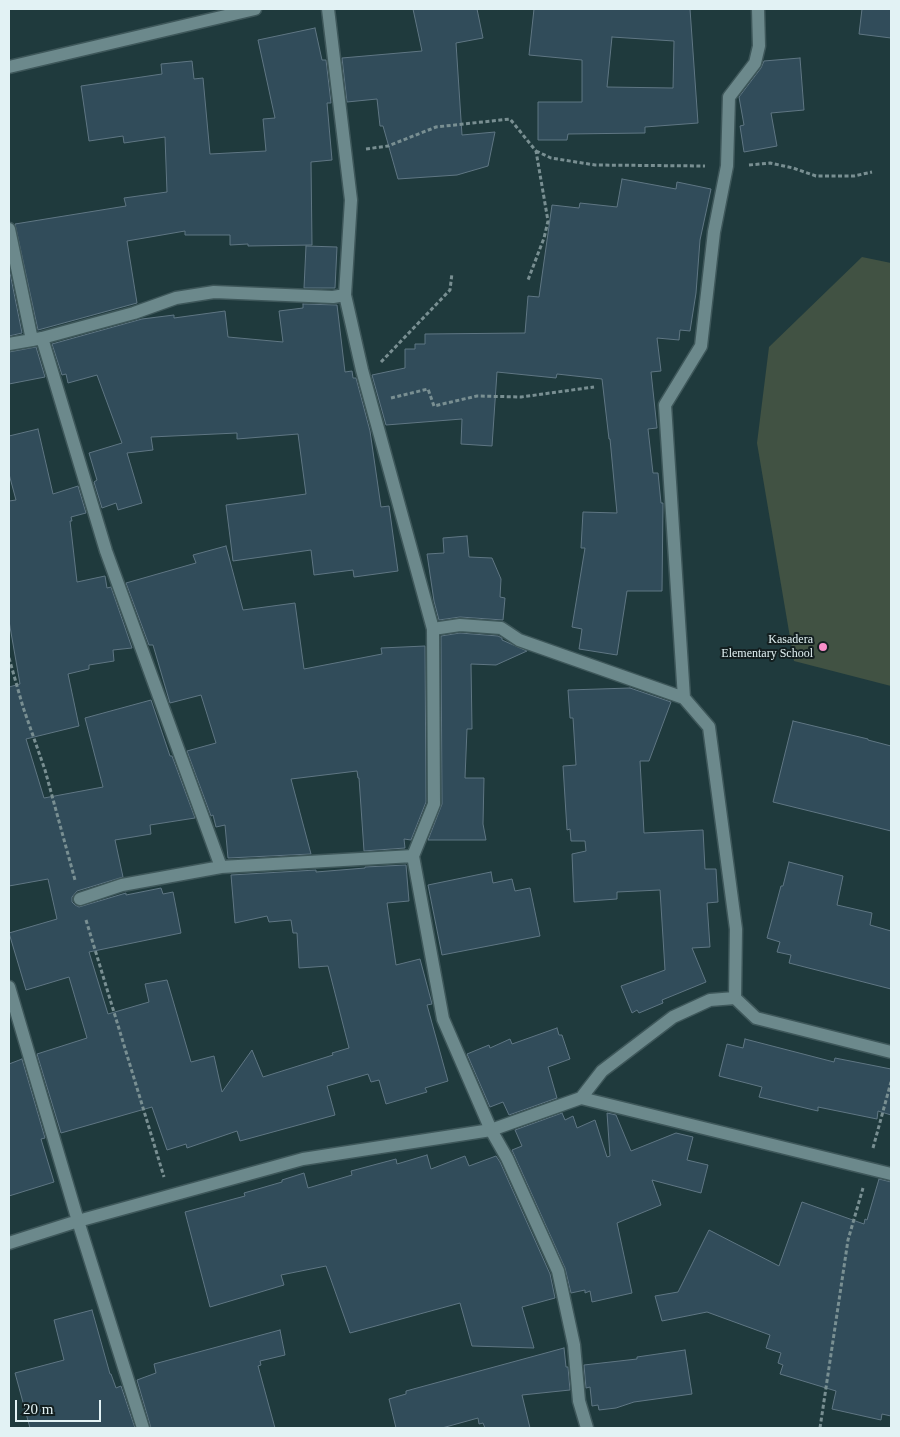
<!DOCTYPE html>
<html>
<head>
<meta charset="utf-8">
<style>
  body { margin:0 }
  #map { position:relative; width:900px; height:1437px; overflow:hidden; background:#1f3a3d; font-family:Georgia,serif }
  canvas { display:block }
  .frame { position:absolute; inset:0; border:10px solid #e2f2f4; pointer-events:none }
  .scale { position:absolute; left:15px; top:1400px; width:86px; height:22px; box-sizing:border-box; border:2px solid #e2f2f4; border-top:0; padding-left:6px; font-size:15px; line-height:18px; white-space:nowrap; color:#e2f2f4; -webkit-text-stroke:4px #131f20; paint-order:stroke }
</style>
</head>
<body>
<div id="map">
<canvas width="900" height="1437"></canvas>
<div class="frame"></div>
<div class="scale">20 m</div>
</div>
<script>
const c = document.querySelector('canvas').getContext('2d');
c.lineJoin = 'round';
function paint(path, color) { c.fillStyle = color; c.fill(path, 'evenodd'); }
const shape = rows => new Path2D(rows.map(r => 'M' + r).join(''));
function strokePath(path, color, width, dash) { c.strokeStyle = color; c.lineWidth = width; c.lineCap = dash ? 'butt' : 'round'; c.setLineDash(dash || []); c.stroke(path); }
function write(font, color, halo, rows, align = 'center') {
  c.font = font + ' Georgia,serif'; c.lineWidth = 4; c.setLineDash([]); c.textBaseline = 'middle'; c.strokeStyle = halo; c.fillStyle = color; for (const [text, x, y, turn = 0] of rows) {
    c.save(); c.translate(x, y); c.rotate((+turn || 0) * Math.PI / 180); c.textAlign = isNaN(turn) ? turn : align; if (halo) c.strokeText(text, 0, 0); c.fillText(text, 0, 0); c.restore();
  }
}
paint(shape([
  [862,257,891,263,891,686,794,661,757,443,769,347]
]), '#415243');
const building = shape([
  [413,9,477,9,483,38,456,43,462,135,495,132,488,166,457,175,398,179,383,126,380,126,377,99,347,102,342,58,422,51,413,9],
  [534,9,690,9,698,123,645,127,645,133,568,134,567,140,538,140,538,102,582,102,582,60,529,55,534,9],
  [612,37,674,41,673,88,607,87,612,37],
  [862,9,891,9,891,38,859,34,862,9],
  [315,28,322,60,326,60,331,103,327,103,332,160,311,162,312,245,248,246,248,244,230,245,230,235,185,235,185,231,127,241,137,303,38,330,15,224,126,206,124,198,167,192,165,137,124,143,123,136,89,141,81,86,162,74,161,64,192,61,194,79,203,78,210,154,266,151,263,119,275,118,258,40,315,28],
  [800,58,804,110,771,113,777,146,744,152,740,126,744,125,739,97,761,68,764,61,800,58],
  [622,179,676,189,677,182,711,189,700,240,696,293,690,331,680,330,679,340,657,338,661,371,651,372,657,428,648,429,653,473,658,473,661,503,663,503,662,591,627,591,617,655,579,649,582,629,572,627,585,548,581,548,583,512,617,513,610,439,609,439,602,379,557,374,556,378,497,372,492,446,461,444,462,419,386,425,372,375,405,368,405,349,415,349,415,344,425,344,425,334,525,333,528,296,539,297,552,205,579,208,580,203,617,207,622,179],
  [306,246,337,247,335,288,304,288,306,246],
  [9,268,22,333,9,336,9,268],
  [303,304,337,305,345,372,352,371,353,378,356,378,370,431,381,507,389,506,398,571,354,577,353,570,314,575,311,550,233,561,226,505,306,494,298,434,237,439,237,433,151,437,153,450,127,453,142,503,118,510,116,503,102,508,94,482,97,480,89,453,122,443,97,375,68,383,66,374,62,375,52,344,142,319,174,315,174,318,225,311,228,337,283,342,279,311,303,308,303,304],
  [36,347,45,377,9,384,9,352,36,347],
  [38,429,53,494,78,486,86,513,71,517,72,521,70,521,77,582,105,576,107,588,111,587,132,648,113,650,114,661,89,665,89,669,68,674,79,726,26,739,44,798,103,787,85,718,151,700,170,756,172,756,195,818,150,825,151,834,115,840,123,877,77,891,72,897,72,902,75,905,79,907,126,893,126,895,161,888,163,894,173,892,181,933,89,952,108,1014,149,1002,145,984,167,980,191,1062,214,1056,222,1092,252,1050,263,1077,333,1055,332,1053,349,1048,328,966,299,968,297,933,293,933,291,920,269,922,267,916,235,923,231,875,316,870,316,872,365,868,365,867,406,865,409,901,387,903,396,965,420,959,432,1004,427,1005,448,1081,425,1088,427,1092,386,1104,379,1080,371,1082,368,1074,327,1086,335,1115,240,1141,237,1131,187,1148,186,1144,167,1150,152,1107,61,1133,37,1054,87,1038,69,977,26,990,9,933,57,919,48,879,9,886,9,687,20,684,9,621,9,501,16,500,9,474,9,436,38,429],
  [467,536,469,557,492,558,501,579,500,597,505,598,503,620,460,617,439,620,434,601,427,554,444,553,443,538,467,536],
  [226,546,243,610,295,603,304,669,382,654,381,648,425,646,426,802,411,840,404,839,405,848,364,851,359,778,358,778,357,771,291,779,311,854,228,858,225,825,216,827,213,815,211,816,187,751,216,743,201,695,170,703,153,645,149,645,126,583,196,563,193,555,226,546],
  [460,633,498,636,502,638,502,640,527,651,496,665,471,664,472,729,467,729,465,778,484,778,483,824,486,840,428,840,442,804,441,636,460,633],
  [630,688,671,702,649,761,640,761,644,833,703,830,705,869,716,869,718,902,707,903,710,947,692,948,706,982,662,1000,663,1003,639,1013,637,1010,632,1013,621,986,665,970,660,890,617,892,617,899,574,902,572,854,586,851,585,841,571,841,570,829,567,830,563,766,576,765,573,718,570,718,568,690,630,688],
  [793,721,868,739,868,740,891,746,891,831,773,802,793,721],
  [789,862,843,876,837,905,872,913,870,925,891,931,891,989,789,963,791,955,777,952,780,942,767,938,781,886,783,886,789,862],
  [491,872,493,883,512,879,515,891,530,888,540,936,442,955,428,885,491,872],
  [557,1028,559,1035,562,1035,570,1059,548,1067,557,1098,509,1115,503,1102,490,1107,467,1054,489,1045,490,1048,510,1039,512,1044,557,1028],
  [745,1039,834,1062,835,1058,891,1069,891,1115,878,1111,877,1119,818,1107,818,1111,759,1097,762,1087,719,1076,727,1044,743,1048,745,1039],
  [22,1059,45,1138,41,1139,54,1182,9,1196,9,1064,22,1059],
  [562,1113,565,1120,573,1116,577,1128,595,1120,607,1157,610,1156,607,1113,616,1115,631,1151,676,1133,693,1137,687,1160,708,1165,701,1193,652,1180,661,1205,617,1223,632,1293,592,1302,590,1291,585,1293,585,1290,571,1293,565,1268,512,1150,522,1146,515,1130,562,1113],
  [427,1155,431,1169,465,1156,469,1166,496,1156,500,1162,550,1274,555,1298,522,1307,534,1348,472,1346,460,1303,350,1333,326,1266,281,1275,284,1285,210,1307,185,1212,245,1196,244,1193,282,1182,282,1180,304,1173,308,1188,352,1175,351,1171,396,1159,397,1164,427,1155],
  [879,1179,891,1182,891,1416,882,1414,881,1420,832,1409,836,1391,780,1374,783,1365,778,1363,781,1353,766,1348,770,1335,707,1312,662,1321,655,1296,678,1292,709,1230,779,1266,802,1202,864,1224,865,1219,867,1220,879,1179],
  [92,1310,110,1374,111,1374,116,1388,121,1386,135,1428,30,1428,15,1373,64,1360,54,1320,92,1310],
  [280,1330,285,1355,260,1361,261,1365,258,1366,275,1428,151,1428,137,1380,156,1373,154,1364,280,1330],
  [564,1348,566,1367,568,1367,570,1390,522,1395,530,1428,485,1428,483,1423,479,1424,478,1418,442,1428,396,1428,389,1399,406,1394,406,1391,564,1348],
  [685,1350,692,1394,634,1402,616,1408,599,1410,598,1405,592,1406,590,1387,586,1388,584,1365,637,1359,637,1357,685,1350]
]);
paint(building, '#314c5a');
strokePath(building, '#5f7683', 1);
const minor = shape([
  [328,9,351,200,345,295,362,370,433,629,434,804,413,856,443,1019,491,1130,507,1158,558,1271,574,1345,579,1401,587,1428],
  [9,67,255,9],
  [9,229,32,340,42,338,106,551,221,867],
  [42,338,134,313,176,298,214,292,333,297,345,295],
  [9,344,32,340],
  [433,629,460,625,501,628,519,640,684,698,709,727,736,929,735,998,756,1018,891,1052],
  [684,698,665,405,701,346,714,232,727,166,729,97,755,63,759,46,758,9],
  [80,899,122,885,221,867,413,856],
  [9,987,78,1221,143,1428],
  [581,1098,602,1071,673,1017,710,1000,735,998],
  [9,1243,78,1221,303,1159,491,1130,581,1098,891,1174]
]);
strokePath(minor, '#3e575a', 15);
strokePath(shape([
  [366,149,388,146,436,127,510,119,536,151,548,221,544,238,528,280],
  [536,151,551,158,595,165,705,166],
  [749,165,770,163,793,168,816,176,854,176,872,172],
  [381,362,450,290,452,273],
  [391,398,428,389,434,406,477,396,521,397,594,387],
  [9,658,23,707,45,770,75,880],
  [86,920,164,1177],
  [873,1148,891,1082],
  [820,1428,848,1240,863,1188]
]), '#798f92', 3, [4, 2.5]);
strokePath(minor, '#6c898c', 12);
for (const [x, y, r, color] of [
  [823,647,5,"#f98fc9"]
]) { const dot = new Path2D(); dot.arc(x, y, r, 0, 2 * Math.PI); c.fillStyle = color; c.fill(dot); strokePath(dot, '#131f20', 2); }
write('12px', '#e2f2f4', '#131f20', [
  ["Kasadera",813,640],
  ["Elementary School",813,654]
], 'right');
</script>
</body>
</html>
